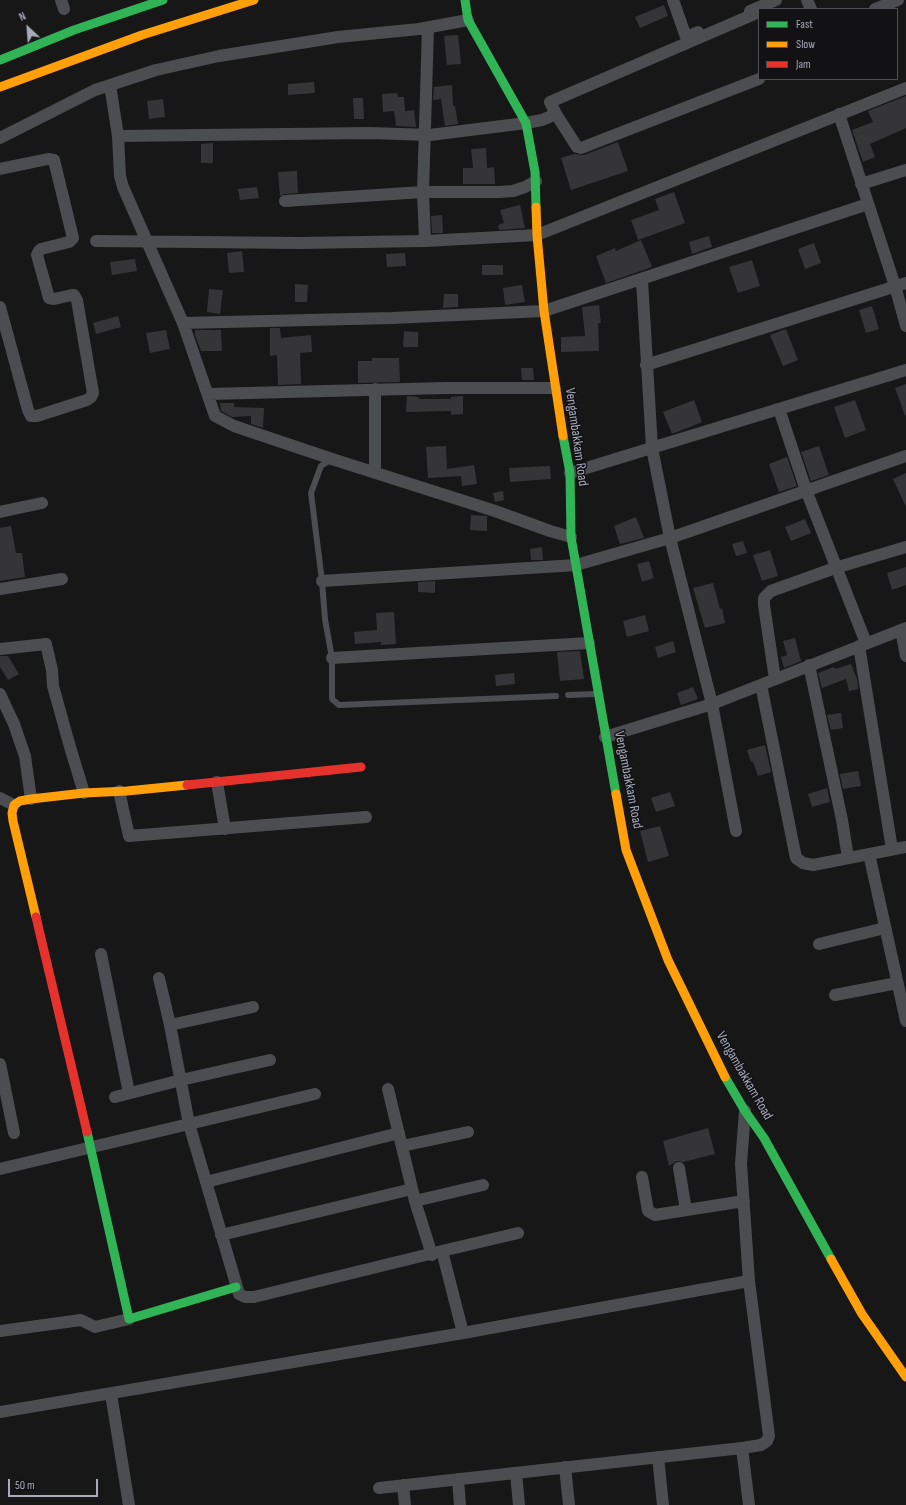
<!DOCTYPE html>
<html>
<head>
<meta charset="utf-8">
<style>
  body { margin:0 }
  #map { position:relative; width:906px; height:1505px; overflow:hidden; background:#171718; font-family:"Sofia Sans Condensed",sans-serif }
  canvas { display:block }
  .legend { position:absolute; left:758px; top:8px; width:140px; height:72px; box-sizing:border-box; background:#121114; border:1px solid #4e4f56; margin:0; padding:5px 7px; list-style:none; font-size:12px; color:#a7abba }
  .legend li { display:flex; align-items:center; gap:8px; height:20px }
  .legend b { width:20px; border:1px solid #4e4f56 }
  .north { position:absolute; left:8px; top:8px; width:40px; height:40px; -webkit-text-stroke:3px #121114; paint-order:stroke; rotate:334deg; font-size:11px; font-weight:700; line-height:16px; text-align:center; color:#a7abba }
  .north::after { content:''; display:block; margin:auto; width:14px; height:18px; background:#a7abba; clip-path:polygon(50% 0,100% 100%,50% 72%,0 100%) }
  .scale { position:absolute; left:8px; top:1479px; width:90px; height:18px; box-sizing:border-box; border:2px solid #a7abba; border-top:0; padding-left:5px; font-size:12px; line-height:14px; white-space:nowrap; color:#a7abba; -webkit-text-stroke:3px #121114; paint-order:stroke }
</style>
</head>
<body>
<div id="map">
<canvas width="906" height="1505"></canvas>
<ul class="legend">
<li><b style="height:5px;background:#30b455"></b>Fast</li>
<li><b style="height:5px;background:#ff9f0a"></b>Slow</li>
<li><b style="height:5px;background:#e5322d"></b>Jam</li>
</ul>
<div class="north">N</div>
<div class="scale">50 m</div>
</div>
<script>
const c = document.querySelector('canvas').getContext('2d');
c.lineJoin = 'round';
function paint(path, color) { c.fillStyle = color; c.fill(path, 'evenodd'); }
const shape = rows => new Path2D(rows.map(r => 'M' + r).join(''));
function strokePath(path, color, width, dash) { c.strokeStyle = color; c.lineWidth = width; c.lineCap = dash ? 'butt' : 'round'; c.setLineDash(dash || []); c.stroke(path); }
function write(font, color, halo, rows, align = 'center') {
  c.font = font + ' "Sofia Sans Condensed",sans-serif'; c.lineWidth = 3; c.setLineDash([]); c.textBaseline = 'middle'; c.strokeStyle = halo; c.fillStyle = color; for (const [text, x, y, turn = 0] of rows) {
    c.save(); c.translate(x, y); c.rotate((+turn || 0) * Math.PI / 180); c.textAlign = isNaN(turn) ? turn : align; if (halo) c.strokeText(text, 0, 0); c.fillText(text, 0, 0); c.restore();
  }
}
paint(shape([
  [664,5,668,16,640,28,635,17],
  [458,35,461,64,447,65,444,36],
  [314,82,315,93,288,95,288,84],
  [452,85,453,106,455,106,458,124,445,126,441,99,433,100,434,87],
  [397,93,398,97,404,97,405,111,414,110,416,127,396,126,394,111,383,112,382,94],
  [906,96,906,128,870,144,875,157,863,162,852,130,873,122,868,111],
  [353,98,363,98,364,119,354,119],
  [163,99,165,117,149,119,147,101],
  [618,142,628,171,571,190,561,158,574,154,584,155],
  [213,143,213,163,201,163,201,144],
  [486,148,487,168,494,167,495,184,463,184,463,168,473,168,471,149],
  [297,171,298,193,284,194,280,196,278,172],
  [257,187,259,198,240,200,238,189],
  [674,192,685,223,638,240,631,220,659,210,655,199],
  [520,205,525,228,499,230,498,225,504,223,500,210],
  [442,215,443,233,432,233,431,216],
  [709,236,712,247,692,254,689,242],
  [641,240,652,267,606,283,596,256,615,248,616,251],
  [814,243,821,263,805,269,798,249],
  [242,251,244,272,229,273,227,253],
  [405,253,406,266,387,267,386,254],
  [135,259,137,271,112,275,110,262],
  [752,260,760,286,738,293,729,267],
  [482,265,503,265,503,275,482,275],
  [295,284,308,285,307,302,295,302],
  [522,285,525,302,505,305,503,288],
  [209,289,223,290,220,314,207,312],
  [444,294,458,294,458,307,443,308],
  [599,305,601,323,598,323,599,351,561,352,561,337,585,336,582,307],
  [872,306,879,329,866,333,859,310],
  [118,316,121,327,96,334,93,323],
  [270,328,280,328,281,338,311,335,312,352,300,353,301,384,278,385,277,355,270,356],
  [786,329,798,360,783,366,770,335],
  [166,330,170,349,150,353,146,333],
  [195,330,221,330,222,351,201,351,195,335],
  [404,331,418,332,418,347,403,347],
  [372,358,399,358,400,382,358,383,358,361,372,361],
  [521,368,533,368,534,380,522,380],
  [906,384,906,415,905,416,895,388],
  [407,396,419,397,419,399,451,399,451,397,463,396,463,414,451,415,451,411,406,412],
  [694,400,702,422,672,434,663,412],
  [855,400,866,430,845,438,834,407],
  [220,403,234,403,234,407,264,408,263,428,251,424,251,416,232,417,221,411],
  [446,446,447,469,474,465,477,484,462,486,461,476,428,478,426,447],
  [819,446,829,475,811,481,801,452],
  [787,457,797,486,779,492,769,464],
  [550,466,551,479,510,482,509,468],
  [906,473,906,507,893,479],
  [503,491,504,500,495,502,493,493],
  [471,515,487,516,487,531,470,530],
  [636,517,644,538,620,544,614,526],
  [805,519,811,533,791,541,785,527],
  [11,526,16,553,22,553,25,577,0,581,0,528],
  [743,541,747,553,736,556,732,544],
  [542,547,543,560,531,560,530,549],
  [770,550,778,576,762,581,753,555],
  [649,561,654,578,642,582,637,564],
  [906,567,906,585,892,590,887,573],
  [435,581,435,593,418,592,418,582],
  [713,583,720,609,722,608,725,623,705,628,693,588],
  [394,612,396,644,381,645,381,642,355,644,354,632,377,630,376,613],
  [645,615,649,631,627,637,623,621],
  [795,638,801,661,784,668,781,657,787,655,783,641],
  [673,641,676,652,658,658,655,647],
  [580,651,584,679,560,681,557,652],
  [0,656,8,656,19,674,8,680,0,667],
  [851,664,857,679,858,689,849,691,846,679,822,688,818,673,834,667,835,669],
  [514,673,515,684,496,686,495,675],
  [693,687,698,699,681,705,677,693],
  [841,713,843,728,831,730,827,715],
  [765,745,771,772,758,776,753,762,751,762,747,750],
  [858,771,861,786,843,789,840,774],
  [827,788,830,802,812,807,808,794],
  [670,792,675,806,656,812,651,798],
  [660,826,669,856,648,862,640,831],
  [708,1128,715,1154,683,1162,677,1161,669,1166,663,1141]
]), '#353537');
strokePath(shape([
  [332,459,321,466,311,493,322,581,325,619,332,658,332,699,339,705,556,696],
  [568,695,596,694]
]), '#4b4d51', 6);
strokePath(shape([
  [61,0,64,9],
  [673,0,686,37,698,32],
  [807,0,811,9],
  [875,9,898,0],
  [750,11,776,0],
  [759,12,550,102,556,114,577,147,581,148,759,79],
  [110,85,118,136,370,133,430,135,526,123,542,120,556,114],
  [839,114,895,286,906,326],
  [118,136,120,176,123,187,183,323,215,416,234,426,332,459,495,511,550,531,571,537],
  [0,138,95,90,156,70,219,56,338,37,419,29,468,20],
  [0,169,48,159,54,160,73,238,69,242,41,249,39,251,37,255,49,298,54,299,72,295,74,295,77,300,93,393,91,397,87,400,37,416,31,416,28,410,0,307],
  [861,184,906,170],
  [285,201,423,192,499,192,513,191,525,187,536,181],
  [96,241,300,243,425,241,537,235,906,88],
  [425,241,423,192,428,28],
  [642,280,652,448,670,538,712,704,736,831],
  [183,323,392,318,544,311,868,204],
  [646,365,906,283],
  [375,389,375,473],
  [208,394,445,388,555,388],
  [779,409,806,490,866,643],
  [570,473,906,370],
  [0,512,42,503],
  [322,581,576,565,670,538,906,456],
  [0,589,62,579],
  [901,630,906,656],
  [859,646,892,849],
  [0,649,46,644,52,670,53,686,70,747,84,793],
  [332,658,589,643],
  [809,665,842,820,848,858],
  [775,679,764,605,764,598,771,591,835,568,906,547],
  [761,685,796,858,803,863,813,865,906,847],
  [0,694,14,724,25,756,31,799],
  [605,737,712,704,906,628],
  [217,782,225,829],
  [119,791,129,836,366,817],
  [0,798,14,805],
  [869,854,906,1021],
  [819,944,885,928],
  [101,954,129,1093],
  [159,978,170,1025,189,1124,315,1094],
  [835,995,897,983],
  [170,1025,253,1007],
  [0,1064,14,1133],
  [388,1089,415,1201,432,1255],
  [115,1097,181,1080,270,1060],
  [402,1146,468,1132],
  [679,1168,686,1210],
  [0,1169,189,1124,239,1294,245,1297,254,1297,442,1251,463,1333],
  [642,1177,648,1211,655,1215,744,1201],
  [206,1182,399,1133],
  [415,1201,483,1185],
  [221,1235,412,1189],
  [442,1251,518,1233],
  [0,1331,81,1320,95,1327,129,1319],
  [111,1394,129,1505],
  [0,1412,463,1333,749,1281],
  [742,1448,761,1445,767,1441,769,1436,749,1281,741,1164,745,1111],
  [658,1457,663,1505],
  [565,1467,569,1505],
  [516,1473,519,1505],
  [458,1479,460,1505],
  [403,1485,405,1505],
  [379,1488,742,1448,749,1505]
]), '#4b4d51', 12);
strokePath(shape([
  [465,0,468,20,526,123,535,172,536,207],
  [0,60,74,30,163,0],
  [563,436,570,473,571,537,616,794],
  [725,1077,745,1111,764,1138,831,1259],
  [87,1132,129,1319,236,1287]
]), '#30b455', 9);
strokePath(shape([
  [0,87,142,35,254,0],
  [536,207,537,235,544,311,563,436],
  [616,794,626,850,668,960,725,1077],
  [36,917,13,821,12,813,14,805,20,801,31,799,84,793,127,791,187,785],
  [831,1259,862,1314,906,1377]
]), '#ff9f0a', 9);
strokePath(shape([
  [187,785,361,767],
  [36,917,87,1132]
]), '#e5322d', 9);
write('14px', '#a7abba', '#121114', [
  ["Vengambakkam Road",576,437,82],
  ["Vengambakkam Road",628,780,79],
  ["Vengambakkam Road",744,1076,60]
]);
</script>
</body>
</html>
